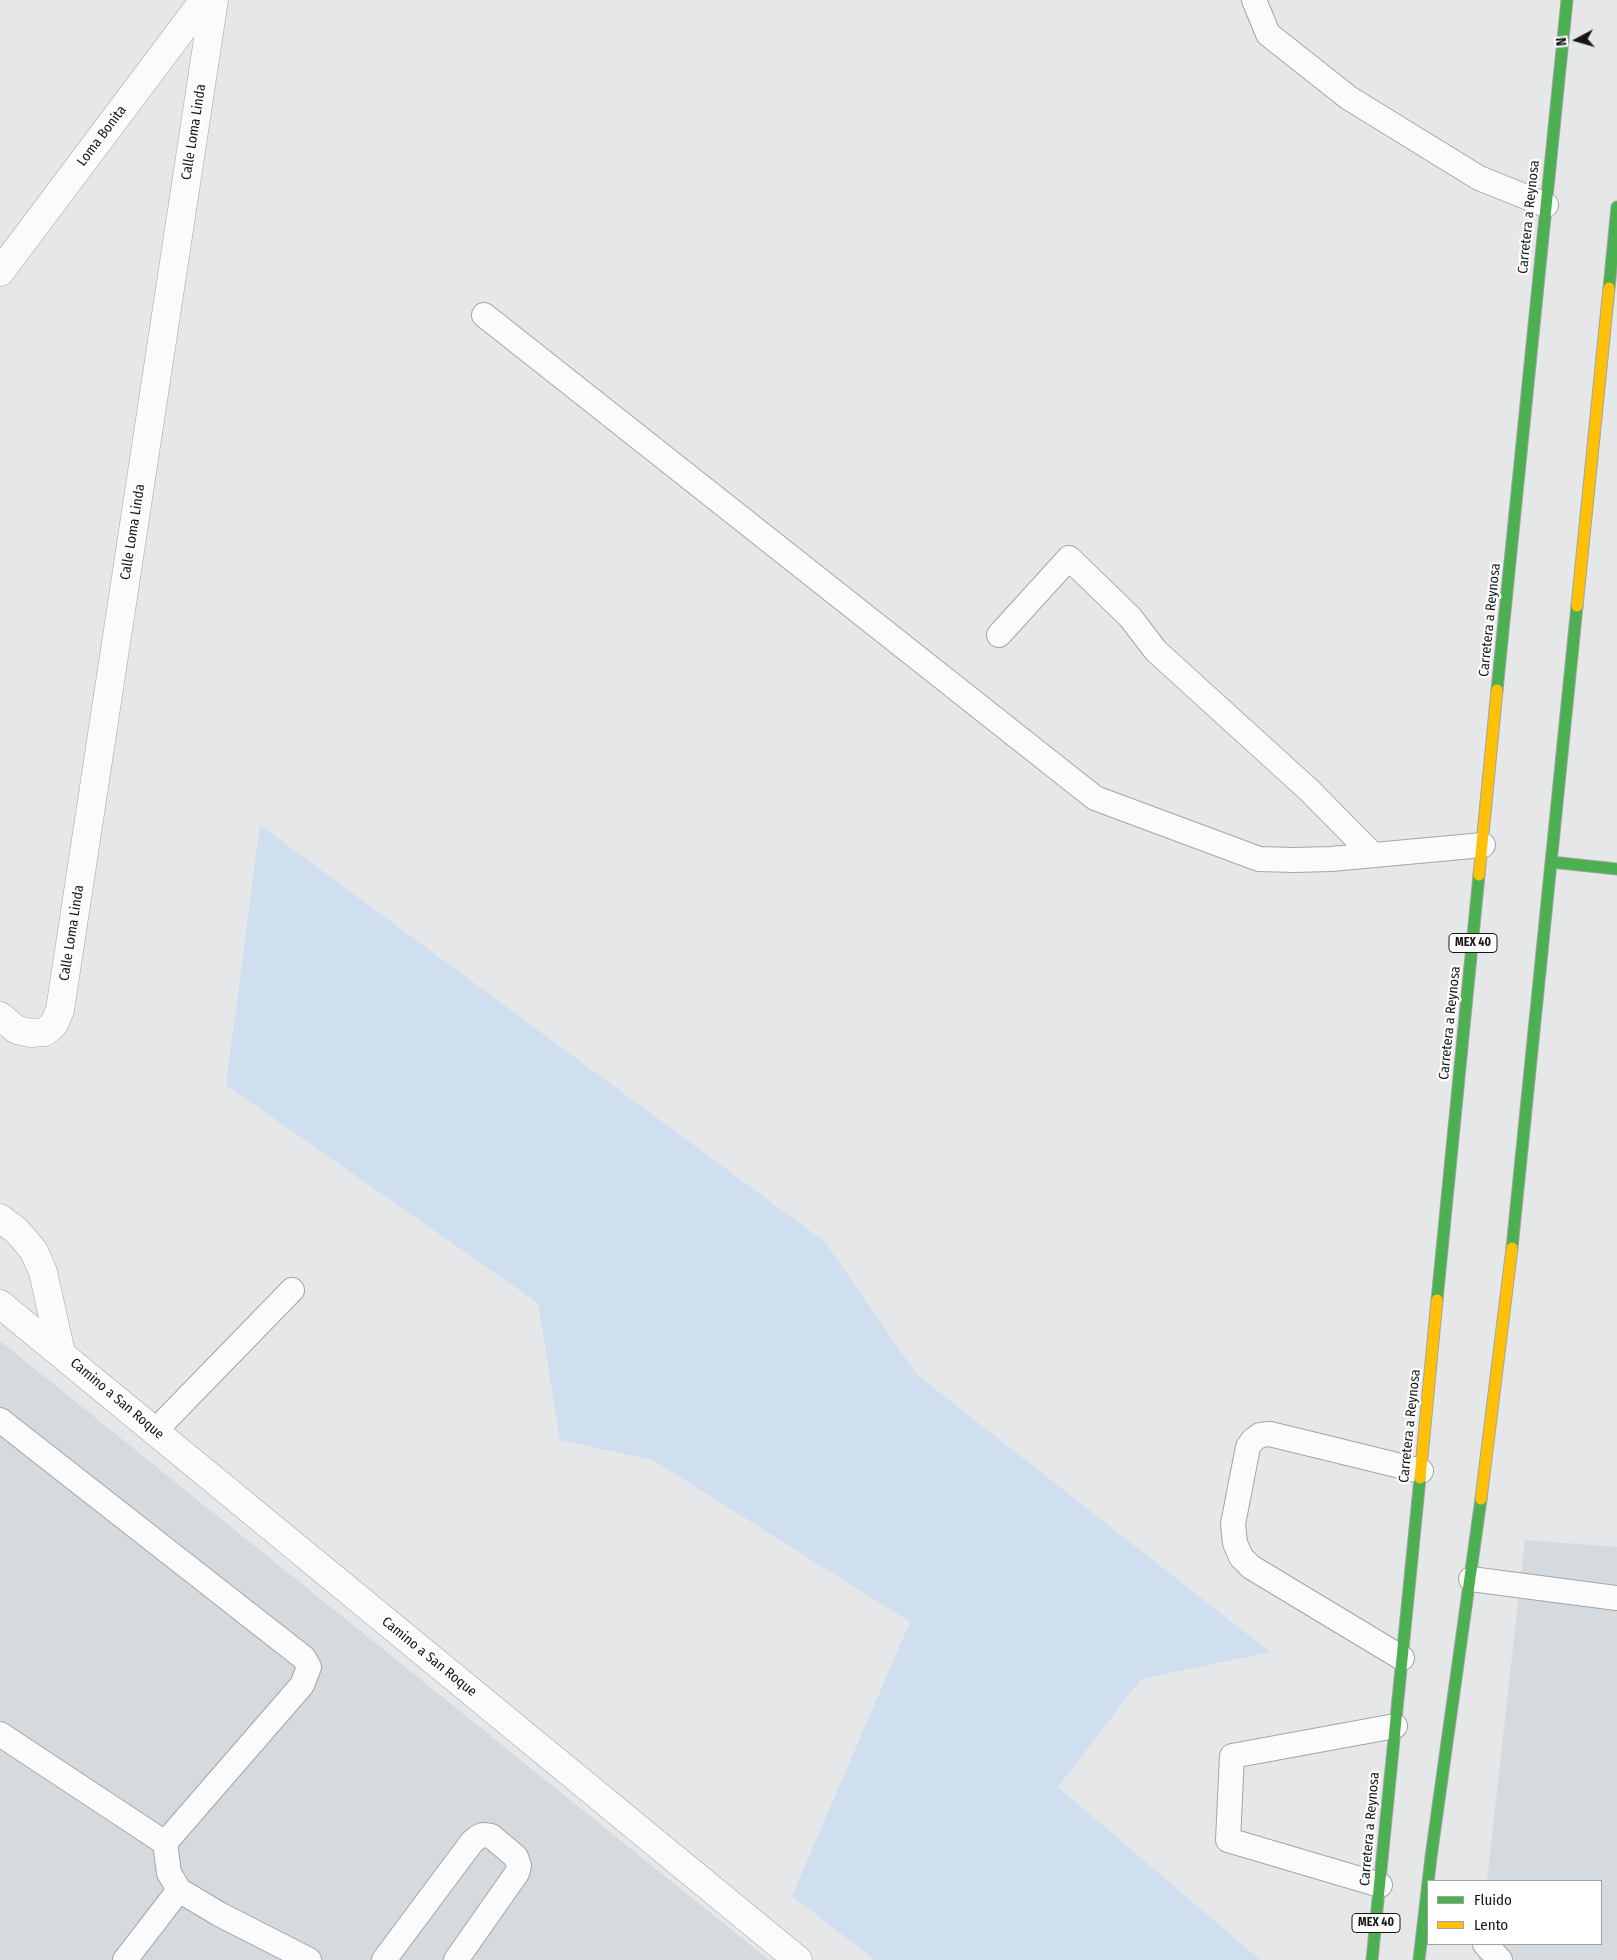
<!DOCTYPE html>
<html>
<head>
<meta charset="utf-8">
<style>
  body { margin:0 }
  #map { position:relative; width:1617px; height:1960px; overflow:hidden; background:#e5e7e8; font-family:"Fira Sans Condensed",sans-serif }
  canvas { display:block }
  .legend { position:absolute; left:1427px; top:1880px; width:175px; height:65px; box-sizing:border-box; background:#fff; border:1px solid #a1a2a2; margin:0; padding:6px 9px; list-style:none; font-size:15px; color:#151617 }
  .legend li { display:flex; align-items:center; gap:10px; height:25px }
  .legend b { width:25px; border:1px solid #a1a2a2 }
  .north { position:absolute; left:1552px; top:15px; width:50px; height:50px; -webkit-text-stroke:4px #fff; paint-order:stroke; rotate:264deg; font-size:14px; font-weight:700; line-height:20px; text-align:center; color:#151617 }
  .north::after { content:''; display:block; margin:auto; width:18px; height:22px; background:#151617; clip-path:polygon(50% 0,100% 100%,50% 72%,0 100%) }
</style>
</head>
<body>
<div id="map">
<canvas width="1617" height="1960"></canvas>
<ul class="legend">
<li><b style="height:6px;background:#4caf50"></b>Fluido</li>
<li><b style="height:6px;background:#ffc107"></b>Lento</li>
</ul>
<div class="north">N</div>
</div>
<script>
const c = document.querySelector('canvas').getContext('2d');
c.lineJoin = 'round';
function paint(path, color) { c.fillStyle = color; c.fill(path, 'evenodd'); }
const shape = rows => new Path2D(rows.map(r => 'M' + r).join(''));
function strokePath(path, color, width, dash) { c.strokeStyle = color; c.lineWidth = width; c.lineCap = dash ? 'butt' : 'round'; c.setLineDash(dash || []); c.stroke(path); }
function write(font, color, halo, rows, align = 'center') {
  c.font = font + ' "Fira Sans Condensed",sans-serif'; c.lineWidth = 4.5; c.setLineDash([]); c.textBaseline = 'middle'; c.strokeStyle = halo; c.fillStyle = color; for (const [text, x, y, turn = 0] of rows) {
    c.save(); c.translate(x, y); c.rotate((+turn || 0) * Math.PI / 180); c.textAlign = isNaN(turn) ? turn : align; if (halo) c.strokeText(text, 0, 0); c.fillText(text, 0, 0); c.restore();
  }
}
paint(shape([
  [0,1341,769,1960,0,1960],
  [1525,1540,1617,1547,1617,1960,1479,1960,1480,1944,1601,1944,1601,1881,1487,1881]
]), '#d5dadf');
paint(shape([
  [260,825,825,1242,917,1375,1270,1652,1141,1679,1058,1787,1260,1960,875,1960,792,1896,910,1622,653,1460,560,1440,538,1303,226,1085]
]), '#d0dfef');
const lane = shape([
  [1254,0,1268,34,1349,98,1479,178,1546,205],
  [484,315,1095,798,1259,859,1294,860,1331,859,1483,845],
  [999,635,1069,558,1130,617,1156,651,1310,791,1373,855],
  [0,1420,304,1658,309,1667,302,1685,165,1843,169,1873,179,1890,219,1914,309,1960],
  [155,1431,292,1290],
  [1471,1579,1617,1598],
  [1402,1658,1251,1567,1241,1557,1235,1543,1233,1524,1248,1447,1253,1440,1260,1435,1270,1434,1421,1471],
  [0,1734,165,1843],
  [1380,1885,1228,1840,1232,1756,1395,1726],
  [1485,1944,1500,1960],
  [125,1960,179,1890],
  [384,1960,472,1842,478,1837,483,1835,491,1836,516,1857,519,1866,517,1873,456,1960]
]);
const street = shape([
  [0,272,204,0],
  [0,1016,17,1030,31,1033,45,1032,54,1024,60,1010,214,0],
  [0,1218,17,1231,34,1251,43,1272,61,1353],
  [0,1304,798,1960]
]);
const fast = shape([
  [1609,288,1617,207],
  [1497,690,1567,0],
  [1551,862,1617,869],
  [1512,1248,1577,606],
  [1437,1300,1479,875],
  [1372,1960,1420,1478],
  [1419,1960,1431,1857,1481,1499]
]);
const slow = shape([
  [1577,606,1609,288],
  [1479,875,1497,690],
  [1420,1478,1437,1300],
  [1481,1499,1512,1248]
]);
strokePath(lane, '#a4a5a6', 26);
strokePath(street, '#a4a5a6', 29);
strokePath(fast, '#a4a5a6', 13);
strokePath(slow, '#a4a5a6', 13);
strokePath(lane, '#fbfbfc', 24);
strokePath(street, '#fbfbfc', 28);
strokePath(fast, '#4caf50', 11);
strokePath(slow, '#ffc107', 11);
for (const [x, y, w] of [
  [1473,943,48],
  [1376,1923,48]
]) { const box = new Path2D(); box.roundRect(x - w / 2, y - 9.5, w, 19, 4); c.fillStyle = '#fff'; c.fill(box); strokePath(box, '#151617', 1); }
write('bold 12px', '#151617', null, [
  ["MEX 40",1473,943],
  ["MEX 40",1376,1923]
]);
write('14px', '#151617', '#fff', [
  ["Calle Loma Linda",194,132,-81],
  ["Loma Bonita",102,136,-53],
  ["Carretera a Reynosa",1529,217,-84],
  ["Calle Loma Linda",133,532,-81],
  ["Carretera a Reynosa",1490,620,-84],
  ["Calle Loma Linda",72,933,-81],
  ["Carretera a Reynosa",1450,1023,-84],
  ["Camino a San Roque",117,1399,40],
  ["Carretera a Reynosa",1410,1426,-84],
  ["Camino a San Roque",429,1657,39],
  ["Carretera a Reynosa",1370,1829,-85]
]);
</script>
</body>
</html>
